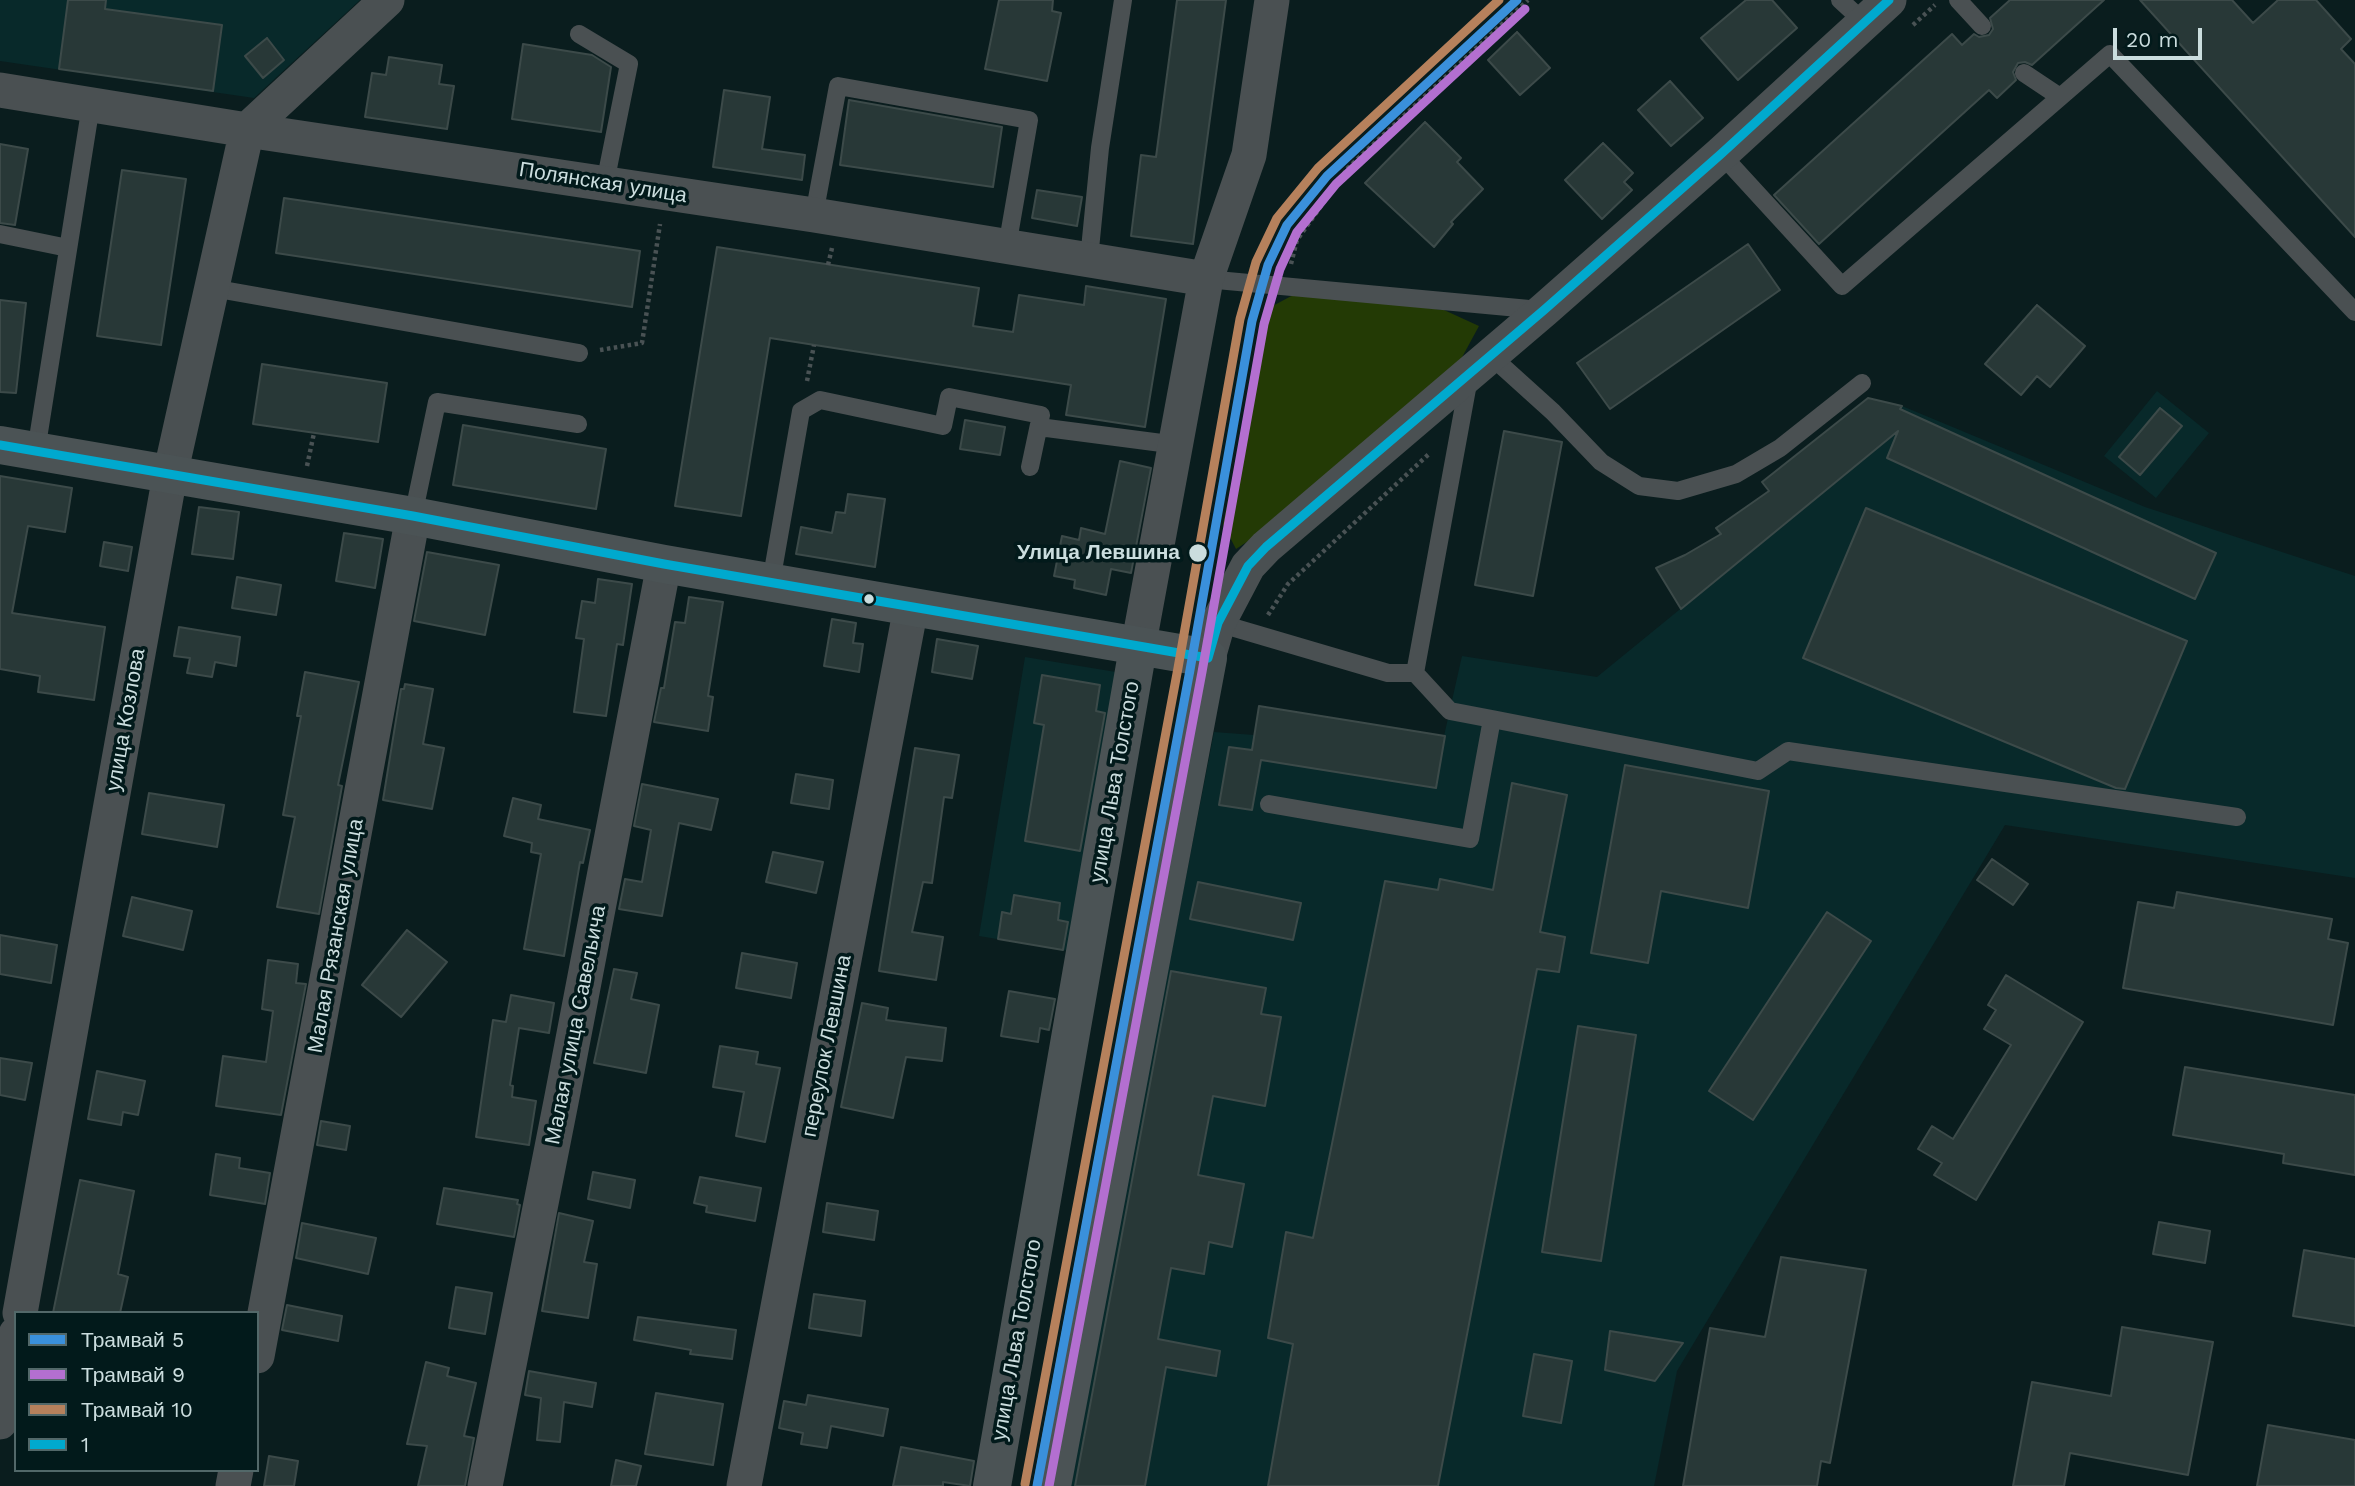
<!DOCTYPE html>
<html>
<head>
<meta charset="utf-8">
<style>
  body { margin:0 }
  #map { position:relative; width:2355px; height:1486px; overflow:hidden; background:#0a1d1e; font-family:"Work Sans",sans-serif }
  canvas { display:block }
  .legend { position:absolute; left:14px; top:1311px; width:245px; height:161px; box-sizing:border-box; background:#021a1b; border:2px solid #526869; margin:0; padding:9px 12px; list-style:none; font-size:21px; color:#cbddde }
  .legend li { display:flex; align-items:center; gap:14px; height:35px }
  .legend b { width:35px; border:2px solid #526869 }
  .scale { position:absolute; left:2113px; top:28px; width:89px; height:32px; box-sizing:border-box; border:4px solid #cbddde; border-top:0; padding-left:9px; font-size:21px; line-height:24px; white-space:nowrap; color:#cbddde; -webkit-text-stroke:5px #021a1b; paint-order:stroke }
</style>
</head>
<body>
<div id="map">
<canvas width="2355" height="1486"></canvas>
<ul class="legend">
<li><b style="height:9px;background:#3a90db"></b>Трамвай 5</li>
<li><b style="height:9px;background:#b36fd0"></b>Трамвай 9</li>
<li><b style="height:9px;background:#b6815c"></b>Трамвай 10</li>
<li><b style="height:9px;background:#00a9ce"></b>1</li>
</ul>
<div class="scale">20 m</div>
</div>
<script>
const c = document.querySelector('canvas').getContext('2d');
c.lineJoin = 'round';
function paint(path, color) { c.fillStyle = color; c.fill(path, 'evenodd'); }
const shape = rows => new Path2D(rows.map(r => 'M' + r).join(''));
function strokePath(path, color, width, dash) { c.strokeStyle = color; c.lineWidth = width; c.lineCap = dash ? 'butt' : 'round'; c.setLineDash(dash || []); c.stroke(path); }
function write(font, color, halo, rows, align = 'center') {
  c.font = font + ' "Work Sans",sans-serif'; c.lineWidth = 7; c.setLineDash([]); c.textBaseline = 'middle'; c.strokeStyle = halo; c.fillStyle = color; for (const [text, x, y, turn = 0] of rows) {
    c.save(); c.translate(x, y); c.rotate((+turn || 0) * Math.PI / 180); c.textAlign = isNaN(turn) ? turn : align; if (halo) c.strokeText(text, 0, 0); c.fillText(text, 0, 0); c.restore();
  }
}
paint(shape([
  [0,0,360,0,254,98,0,61],
  [2157,391,2209,433,2156,498,2104,456],
  [1902,406,2145,507,2355,576,2355,878,2005,825,1677,1371,1654,1486,1068,1486,1214,732,1254,735,1259,706,1444,736,1462,656,1597,677,1875,450],
  [1025,657,1116,672,1069,951,979,936]
]), '#08292a');
paint(shape([
  [1297,293,1444,310,1479,326,1460,361,1276,523,1236,549,1223,524,1267,309]
]), '#233a05');
const building = shape([
  [68,0,106,0,105,9,222,25,213,91,59,69,68,0],
  [999,0,1053,0,1052,11,1061,13,1047,81,985,69,999,0],
  [1177,0,1226,0,1193,244,1131,236,1141,155,1156,157,1177,0],
  [1746,0,1772,0,1797,28,1738,80,1701,38,1746,0],
  [2010,0,2104,0,2032,65,2025,62,2018,63,2013,72,2016,80,1997,98,1989,90,1819,244,1774,195,1952,34,1962,45,1974,34,1979,37,1989,35,1993,29,1990,18,2010,0],
  [2140,0,2232,0,2253,23,2278,0,2316,0,2351,39,2341,49,2355,64,2355,237,2140,0],
  [1517,32,1550,68,1520,95,1488,60,1517,32],
  [267,38,284,60,263,78,245,56,267,38],
  [523,44,592,55,611,67,601,132,512,119,523,44],
  [389,57,442,65,439,84,454,86,447,129,365,117,372,73,386,75,389,57],
  [1670,81,1703,118,1671,146,1638,110,1670,81],
  [724,90,770,97,762,149,805,155,802,180,713,167,724,90],
  [849,100,1002,127,993,187,840,165,849,100],
  [1425,122,1461,158,1457,162,1483,189,1451,222,1453,224,1434,247,1365,183,1425,122],
  [1603,143,1633,173,1624,182,1632,190,1602,219,1565,180,1603,143],
  [0,144,28,149,15,225,0,223,0,144],
  [122,170,186,179,161,345,97,336,122,170],
  [1037,190,1082,197,1077,226,1032,218,1037,190],
  [284,198,640,251,632,307,276,253,284,198],
  [1748,244,1780,290,1610,409,1577,363,1748,244],
  [717,247,979,288,973,326,1013,332,1019,295,1084,305,1086,286,1166,299,1145,427,1066,415,1071,385,770,338,741,516,675,506,717,247],
  [0,300,26,303,16,393,0,392,0,300],
  [2037,305,2085,346,2050,387,2037,376,2021,395,1985,364,2037,305],
  [262,364,387,383,378,442,253,424,262,364],
  [1868,398,1902,406,1900,409,2216,553,2195,599,1887,458,1898,431,1681,609,1656,568,1685,555,1721,534,1716,528,1769,491,1762,482,1868,398],
  [2160,408,2182,426,2140,475,2119,457,2160,408],
  [965,420,1005,427,1000,455,960,449,965,420],
  [463,425,606,449,596,509,453,485,463,425],
  [1504,431,1562,442,1533,596,1475,585,1504,431],
  [1120,461,1151,468,1131,573,1111,569,1106,595,1074,588,1075,580,1054,576,1062,536,1079,540,1081,528,1105,534,1120,461],
  [0,476,72,488,65,532,28,526,12,613,105,627,94,700,38,692,40,676,0,669,0,476],
  [848,494,885,499,875,567,796,554,801,527,832,533,836,512,845,513,848,494],
  [199,507,239,512,233,559,192,554,199,507],
  [1866,508,2187,641,2125,789,2116,788,1803,658,1866,508],
  [344,533,383,539,375,588,336,581,344,533],
  [104,542,132,547,128,571,100,566,104,542],
  [427,552,499,565,485,635,414,621,427,552],
  [237,577,281,585,276,615,232,608,237,577],
  [598,579,632,584,623,645,617,644,606,716,574,712,584,639,576,638,582,601,595,603,598,579],
  [689,597,723,602,708,696,713,697,708,731,654,722,661,688,664,688,675,622,685,623,689,597],
  [832,619,856,623,853,643,863,644,859,672,824,666,832,619],
  [179,627,240,637,236,666,215,662,212,677,187,673,190,658,174,656,179,627],
  [937,639,978,646,972,679,932,672,937,639],
  [305,672,359,682,338,785,342,786,319,914,277,907,295,817,283,815,301,716,297,716,305,672],
  [1042,675,1100,685,1096,711,1105,713,1080,851,1025,841,1044,725,1034,723,1042,675],
  [405,684,433,689,423,744,444,748,432,809,383,800,401,689,404,689,405,684],
  [1259,706,1445,736,1436,788,1261,760,1252,810,1219,805,1229,747,1252,750,1259,706],
  [915,748,959,755,952,798,944,797,932,883,923,882,912,932,943,937,936,980,879,971,915,748],
  [1625,765,1769,791,1748,908,1661,891,1648,963,1591,953,1625,765],
  [796,774,833,780,829,809,791,803,796,774],
  [1512,783,1567,795,1540,932,1565,937,1559,972,1537,969,1438,1486,1268,1486,1293,1344,1268,1338,1286,1232,1313,1238,1385,881,1438,890,1440,879,1493,890,1512,783],
  [642,784,718,799,711,830,679,823,662,916,619,909,625,879,642,882,651,830,634,826,642,784],
  [149,793,224,805,217,847,142,834,149,793],
  [513,798,541,805,538,819,590,830,583,863,580,862,564,956,524,949,541,854,531,852,532,843,504,836,513,798],
  [773,852,823,862,816,893,766,882,773,852],
  [1992,859,2028,884,2013,905,1977,880,1992,859],
  [1198,882,1301,903,1293,940,1190,919,1198,882],
  [2177,892,2332,919,2328,939,2348,943,2333,1025,2123,988,2138,902,2174,908,2177,892],
  [1014,895,1060,903,1058,920,1068,922,1063,950,998,939,1002,912,1011,914,1014,895],
  [132,897,192,911,183,950,123,936,132,897],
  [1827,912,1871,941,1753,1120,1709,1091,1827,912],
  [407,930,447,962,401,1017,362,985,407,930],
  [0,935,57,945,51,983,0,974,0,935],
  [742,953,797,963,791,998,736,988,742,953],
  [268,960,298,964,296,983,306,984,281,1115,216,1106,223,1056,266,1062,273,1011,262,1009,268,960],
  [614,969,637,973,631,999,659,1005,646,1073,594,1063,614,969],
  [1171,971,1266,988,1261,1014,1281,1017,1265,1106,1213,1096,1198,1175,1244,1184,1232,1247,1209,1242,1204,1274,1171,1268,1158,1339,1220,1351,1216,1376,1166,1367,1145,1486,1075,1486,1171,971],
  [2006,975,2083,1022,1976,1200,1934,1175,1942,1163,1918,1149,1932,1126,1953,1139,2011,1045,1984,1029,1996,1010,1988,1005,2006,975],
  [1009,991,1055,999,1049,1030,1040,1028,1038,1042,1001,1036,1009,991],
  [511,995,554,1003,549,1033,519,1028,510,1085,513,1086,512,1097,536,1101,529,1145,476,1137,493,1020,506,1022,511,995],
  [862,1003,888,1008,886,1020,946,1028,942,1061,906,1057,893,1118,841,1107,862,1003],
  [1578,1026,1636,1035,1601,1261,1542,1252,1578,1026],
  [720,1046,758,1052,756,1064,780,1068,765,1142,736,1136,744,1092,713,1087,720,1046],
  [0,1058,32,1063,25,1100,0,1095,0,1058],
  [2185,1067,2355,1095,2355,1175,2283,1163,2284,1154,2173,1135,2185,1067],
  [97,1071,145,1081,138,1115,123,1112,121,1125,88,1119,97,1071],
  [321,1121,350,1126,346,1150,317,1145,321,1121],
  [216,1154,240,1158,239,1168,270,1173,265,1204,210,1195,216,1154],
  [593,1172,635,1180,630,1208,588,1199,593,1172],
  [700,1177,761,1188,755,1221,706,1212,707,1206,694,1203,700,1177],
  [80,1180,134,1191,118,1274,128,1277,120,1313,53,1313,80,1180],
  [444,1188,518,1200,517,1204,520,1205,514,1237,437,1224,444,1188],
  [827,1203,878,1211,874,1240,823,1232,827,1203],
  [559,1213,593,1221,584,1262,597,1264,588,1318,542,1311,559,1213],
  [2159,1222,2210,1231,2205,1263,2153,1254,2159,1222],
  [302,1223,376,1238,368,1274,296,1258,302,1223],
  [2304,1250,2355,1259,2355,1326,2293,1316,2304,1250],
  [1781,1257,1866,1270,1830,1463,1821,1461,1817,1486,1683,1486,1710,1328,1765,1337,1781,1257],
  [456,1287,492,1293,485,1334,449,1328,456,1287],
  [814,1294,865,1301,861,1336,809,1328,814,1294],
  [287,1305,342,1316,338,1341,282,1330,287,1305],
  [638,1317,736,1330,732,1359,690,1354,691,1350,634,1340,638,1317],
  [2122,1327,2213,1342,2188,1475,2070,1453,2064,1486,2013,1486,2032,1382,2111,1396,2122,1327],
  [1610,1331,1683,1343,1655,1381,1605,1370,1610,1331],
  [1534,1354,1572,1361,1561,1423,1523,1416,1534,1354],
  [426,1362,449,1368,447,1376,476,1383,464,1436,474,1438,465,1486,418,1486,427,1446,407,1444,426,1362],
  [529,1371,596,1383,592,1407,564,1402,560,1442,537,1440,541,1398,525,1395,529,1371],
  [656,1393,723,1404,713,1465,645,1454,656,1393],
  [808,1395,888,1409,883,1436,831,1426,827,1448,801,1444,803,1433,779,1428,784,1401,806,1405,808,1395],
  [2268,1425,2355,1440,2355,1486,2257,1486,2268,1425],
  [901,1447,974,1461,970,1486,943,1482,943,1486,893,1486,901,1447],
  [269,1456,298,1461,294,1486,264,1486,269,1456],
  [616,1460,641,1466,636,1486,611,1486,616,1460]
]);
paint(building, '#283837');
strokePath(building, '#3c4a49', 2);
strokePath(shape([
  [1913,25,1935,5],
  [1291,264,1297,240,1348,168,1528,0],
  [828,265,832,248],
  [600,350,642,343,660,224],
  [807,381,814,345],
  [307,466,314,433],
  [1268,615,1288,584,1430,453]
]), '#495254', 4.5, [3.5, 3.5]);
strokePath(shape([
  [1840,0,1865,23],
  [1958,0,1982,26],
  [579,34,629,64,605,183],
  [2024,73,2060,97],
  [1721,154,1842,286,2110,54,2355,312],
  [814,215,838,86,1029,120,1007,247],
  [0,234,68,248],
  [1089,259,1100,148,1123,0],
  [1206,279,1540,310],
  [212,288,579,353],
  [1491,356,1553,412,1601,462,1639,486,1678,491,1736,474,1780,448,1862,383],
  [1039,427,1177,445],
  [36,451,91,105],
  [413,516,437,402,578,424],
  [771,582,801,411,820,400,943,426,949,397,1041,415,1030,467],
  [1218,623,1388,673,1415,673,1469,378],
  [1492,719,1758,771,1788,751,2237,817],
  [1269,804,1470,839,1492,719,1450,711,1415,673]
]), '#4a5052', 18);
strokePath(shape([
  [0,90,247,130,814,215,1206,279],
  [1138,648,1206,279,1249,155,1272,0],
  [1208,658,1218,623,1248,566,1266,547,1544,310,1721,154,1889,0],
  [20,1313,170,475,247,130,387,0],
  [257,1356,413,516],
  [0,1422,16,1334],
  [233,1486,236,1470],
  [485,1486,561,1102,664,564],
  [744,1486,911,607]
]), '#4a5052', 35);
strokePath(shape([
  [0,445,413,516,664,564,1208,658,1052,1486],
  [992,1486,1138,648]
]), '#4b5355', 38);
strokePath(shape([
  [0,445,413,516,664,564,1208,658],
  [1208,658,1218,623,1248,566,1266,547,1544,310,1721,154,1889,0]
]), '#00a9ce', 9);
strokePath(shape([
  [1037,1486,1190,670,1252,321,1268,265,1287,225,1327,176,1517,0]
]), '#3a90db', 9);
strokePath(shape([
  [1049,1486,1202,672,1264,324,1280,269,1297,232,1336,184,1525,9]
]), '#b36fd0', 9);
strokePath(shape([
  [1025,1484,1178,668,1240,319,1256,262,1277,218,1318,168,1499,0]
]), '#b6815c', 9);
for (const [x, y, r, color] of [
  [1198,553,10,"#cbddde"],
  [869,599,6,"#cbddde"]
]) { const dot = new Path2D(); dot.arc(x, y, r, 0, 2 * Math.PI); c.fillStyle = color; c.fill(dot); strokePath(dot, '#021a1b', 2.5); }
write('21px', '#cbddde', '#021a1b', [
  ["Полянская улица",603,183,9],
  ["улица Козлова",126,720,-80],
  ["улица Льва Толстого",1115,782,-80],
  ["Малая Рязанская улица",336,936,-80],
  ["Малая улица Савельича",576,1025,-79],
  ["переулок Левшина",827,1046,-79],
  ["улица Льва Толстого",1017,1340,-80]
]);
write('bold 21px', '#cbddde', '#021a1b', [
  ["Улица Левшина",1180,553]
], 'right');
</script>
</body>
</html>
